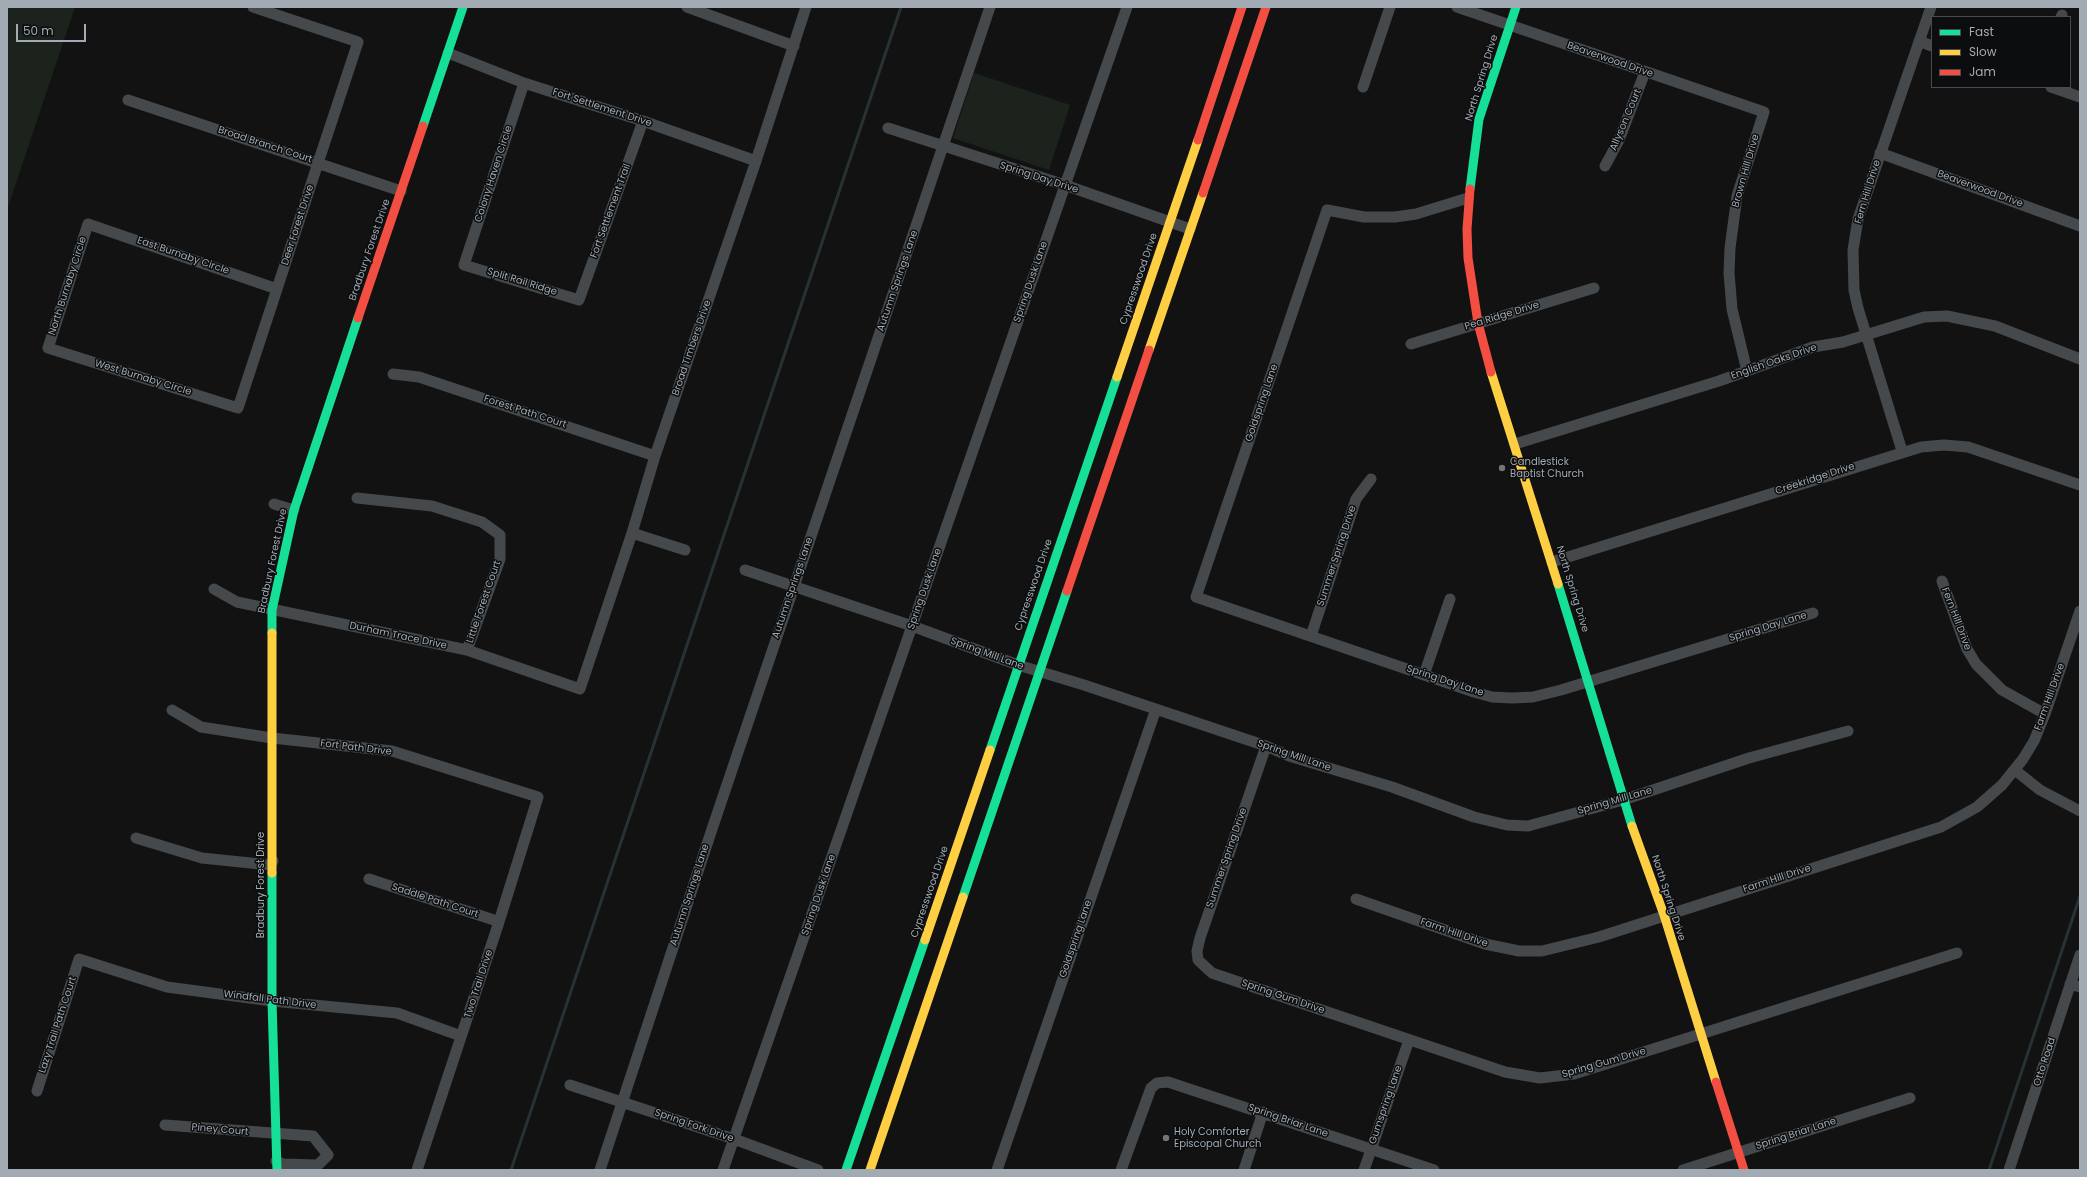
<!DOCTYPE html>
<html>
<head>
<meta charset="utf-8">
<style>
  body { margin:0 }
  #map { position:relative; width:2087px; height:1177px; overflow:hidden; background:#121212; font-family:Poppins,sans-serif }
  canvas { display:block }
  .frame { position:absolute; inset:0; border:8px solid #a2abb4; pointer-events:none }
  .legend { position:absolute; left:1931px; top:16px; width:140px; height:72px; box-sizing:border-box; background:#0c0d0e; border:1px solid #484c50; margin:0; padding:5px 7px; list-style:none; font-size:12px; color:#a2abb4 }
  .legend li { display:flex; align-items:center; gap:8px; height:20px }
  .legend b { width:20px; border:1px solid #484c50 }
  .scale { position:absolute; left:16px; top:24px; width:70px; height:18px; box-sizing:border-box; border:2px solid #a2abb4; border-top:0; padding-left:5px; font-size:12px; line-height:14px; white-space:nowrap; color:#a2abb4; -webkit-text-stroke:3px #0c0d0e; paint-order:stroke }
</style>
</head>
<body>
<div id="map">
<canvas width="2087" height="1177"></canvas>
<div class="frame"></div>
<ul class="legend">
<li><b style="height:5px;background:#16e098"></b>Fast</li>
<li><b style="height:5px;background:#ffcf43"></b>Slow</li>
<li><b style="height:5px;background:#f24e42"></b>Jam</li>
</ul>
<div class="scale">50 m</div>
</div>
<script>
const c = document.querySelector('canvas').getContext('2d');
c.lineJoin = 'round';
function paint(path, color) { c.fillStyle = color; c.fill(path, 'evenodd'); }
const shape = rows => new Path2D(rows.map(r => 'M' + r).join(''));
function strokePath(path, color, width, dash) { c.strokeStyle = color; c.lineWidth = width; c.lineCap = dash ? 'butt' : 'round'; c.setLineDash(dash || []); c.stroke(path); }
function write(font, color, halo, rows, align = 'center') {
  c.font = font + ' Poppins,sans-serif'; c.lineWidth = 3; c.setLineDash([]); c.textBaseline = 'middle'; c.strokeStyle = halo; c.fillStyle = color; for (const [text, x, y, turn = 0] of rows) {
    c.save(); c.translate(x, y); c.rotate((+turn || 0) * Math.PI / 180); c.textAlign = isNaN(turn) ? turn : align; if (halo) c.strokeText(text, 0, 0); c.fillText(text, 0, 0); c.restore();
  }
}
paint(shape([
  [7,7,75,7,7,210],
  [974,73,1070,105,1049,170,953,138]
]), '#1c231c');
strokePath(shape([
  [511,1170,901,7],
  [1989,1170,2080,896]
]), '#273235', 3);
strokePath(shape([
  [253,7,358,42,318,163,277,289,238,408,48,348,88,224,277,289],
  [687,7,794,46],
  [1457,7,1764,112,1737,196,1730,248,1729,273,1732,309,1747,371],
  [2061,17,2062,15],
  [1919,41,1932,46],
  [448,53,524,83,643,121,756,161],
  [524,83,464,265,579,300,643,121],
  [1363,87,1390,7],
  [2051,87,2080,97],
  [128,100,401,191],
  [888,128,1065,185,1190,229],
  [1880,153,2080,226],
  [1605,166,1619,140,1645,72],
  [1468,198,1416,214,1395,217,1364,217,1327,210,1196,597,1474,692,1492,697,1512,698,1533,697,1561,690,1813,613],
  [1411,344,1594,288],
  [393,374,419,377,655,456],
  [1515,444,1719,381,1813,347,1843,342,1924,317,1947,316,1995,326,2080,359],
  [1902,451,1858,308,1854,290,1853,250,1858,219,1931,7],
  [357,498,432,506,482,522,500,535,500,559,467,650],
  [274,504,294,510],
  [632,533,685,550],
  [1552,562,1921,447,1944,445,1968,447,2080,485],
  [745,570,912,626,1018,665,1084,685,1266,746,1289,756,1392,787,1474,817,1507,825,1528,826,1623,800,1749,758,1848,731],
  [1942,581,1967,649,1976,664,2002,690,2045,714],
  [214,589,237,602,467,650,580,689,632,533,655,456,756,161,806,7],
  [1311,636,1356,499,1371,479],
  [1424,675,1450,599],
  [172,710,201,727,272,738,392,751,538,797,498,925,417,1170],
  [1266,746,1200,938,1197,951,1198,960,1212,973,1505,1072,1540,1078,1574,1074,1957,953],
  [2015,770,2040,790,2080,811],
  [136,838,202,858,270,865,273,861],
  [369,879,497,921,498,925],
  [1356,899,1485,944,1519,951,1542,951,1599,937,1941,827,1977,807,2002,785,2023,759,2034,741,2045,714,2080,611],
  [2070,984,2080,987],
  [570,1085,734,1139,818,1170],
  [37,1091,79,959,167,987,272,1001,397,1013,461,1036],
  [165,1125,313,1136,328,1155,318,1165,283,1164,276,1161],
  [600,1170,711,832,990,7],
  [723,1170,1127,7],
  [997,1170,1156,709],
  [1121,1170,1151,1088,1157,1083,1168,1082,1434,1170],
  [1244,1170,1263,1112],
  [1364,1170,1409,1040],
  [1683,1170,1910,1098],
  [2009,1170,2080,955]
]), '#46494b', 11);
strokePath(shape([
  [423,126,463,7],
  [1470,189,1479,119,1516,7],
  [1558,584,1632,826],
  [272,633,272,610,294,510,358,318],
  [990,750,1117,377],
  [272,873,272,1001,277,1170],
  [963,897,1067,591],
  [846,1170,925,940]
]), '#16e098', 9);
strokePath(shape([
  [1149,350,1203,193],
  [1491,372,1558,584],
  [1117,377,1198,140],
  [272,633,272,873],
  [1632,826,1664,915,1716,1082],
  [925,940,990,750],
  [870,1170,963,897]
]), '#ffcf43', 9);
strokePath(shape([
  [1198,140,1242,7],
  [1470,189,1467,229,1468,258,1478,323,1491,372],
  [1203,193,1266,7],
  [358,318,423,126],
  [1067,591,1149,350],
  [1716,1082,1744,1170]
]), '#f24e42', 9);
for (const [x, y, r, color] of [
  [1502,468,4,"#70757b"],
  [1166,1138,4,"#70757b"]
]) { const dot = new Path2D(); dot.arc(x, y, r, 0, 2 * Math.PI); c.fillStyle = color; c.fill(dot); strokePath(dot, '#0c0d0e', 1.5); }
write('10px', '#a2abb4', '#0c0d0e', [
  ["Beaverwood Drive",1610,60,19],
  ["North Spring Drive",1482,78,-73],
  ["Fort Settlement Drive",602,108,18],
  ["Allyson Court",1626,120,-67],
  ["Broad Branch Court",265,145,18],
  ["Brown Hill Drive",1746,171,-74],
  ["Colony Haven Circle",494,174,-72],
  ["Spring Day Drive",1039,178,18],
  ["Beaverwood Drive",1980,189,20],
  ["Fern Hill Drive",1868,192,-73],
  ["Fort Settlement Trail",611,211,-70],
  ["Deer Forest Drive",298,225,-72],
  ["Bradbury Forest Drive",370,250,-71],
  ["East Burnaby Circle",183,256,19],
  ["Cypresswood Drive",1139,279,-71],
  ["Autumn Springs Lane",898,281,-71],
  ["Split Rail Ridge",522,282,17],
  ["Spring Dusk Lane",1031,282,-71],
  ["North Burnaby Circle",68,286,-72],
  ["Pea Ridge Drive",1502,316,-17],
  ["Broad Timbers Drive",692,348,-71],
  ["English Oaks Drive",1774,362,-19],
  ["West Burnaby Circle",143,378,17],
  ["Goldspring Lane",1262,403,-71],
  ["Forest Path Court",525,412,18],
  ["Creekridge Drive",1815,479,-18],
  ["Summer Spring Drive",1337,556,-72],
  ["Bradbury Forest Drive",273,561,-78],
  ["Cypresswood Drive",1034,585,-71],
  ["Autumn Springs Lane",793,588,-71],
  ["Spring Dusk Lane",925,589,-71],
  ["North Spring Drive",1572,589,73],
  ["Little Forest Court",484,602,-71],
  ["Fern Hill Drive",1956,619,69],
  ["Spring Day Lane",1768,627,-17],
  ["Durham Trace Drive",398,636,12],
  ["Spring Mill Lane",987,654,20],
  ["Spring Day Lane",1445,681,18],
  ["Farm Hill Drive",2050,697,-70],
  ["Fort Path Drive",356,748,7],
  ["Spring Mill Lane",1294,756,19],
  ["Spring Mill Lane",1615,801,-16],
  ["Summer Spring Drive",1227,858,-71],
  ["Farm Hill Drive",1777,879,-18],
  ["Bradbury Forest Drive",261,885,-90],
  ["Cypresswood Drive",930,892,-71],
  ["Autumn Springs Lane",690,895,-72],
  ["Spring Dusk Lane",819,895,-71],
  ["North Spring Drive",1668,898,72],
  ["Saddle Path Court",435,901,18],
  ["Farm Hill Drive",1454,933,19],
  ["Goldspring Lane",1076,939,-71],
  ["Two Trail Drive",479,984,-72],
  ["Spring Gum Drive",1283,997,19],
  ["Windfall Path Drive",270,1000,7],
  ["Lazy Trail Path Court",58,1025,-72],
  ["Otto Road",2045,1062,-72],
  ["Spring Gum Drive",1604,1063,-16],
  ["Gumspring Lane",1386,1105,-71],
  ["Spring Briar Lane",1288,1121,19],
  ["Spring Fork Drive",694,1126,19],
  ["Piney Court",220,1130,5],
  ["Spring Briar Lane",1796,1134,-18]
]);
write('10px', '#a2abb4', '#0c0d0e', [
  ["Candlestick",1510,462],
  ["Baptist Church",1510,474],
  ["Holy Comforter",1174,1132],
  ["Episcopal Church",1174,1144]
], 'left');
</script>
</body>
</html>
